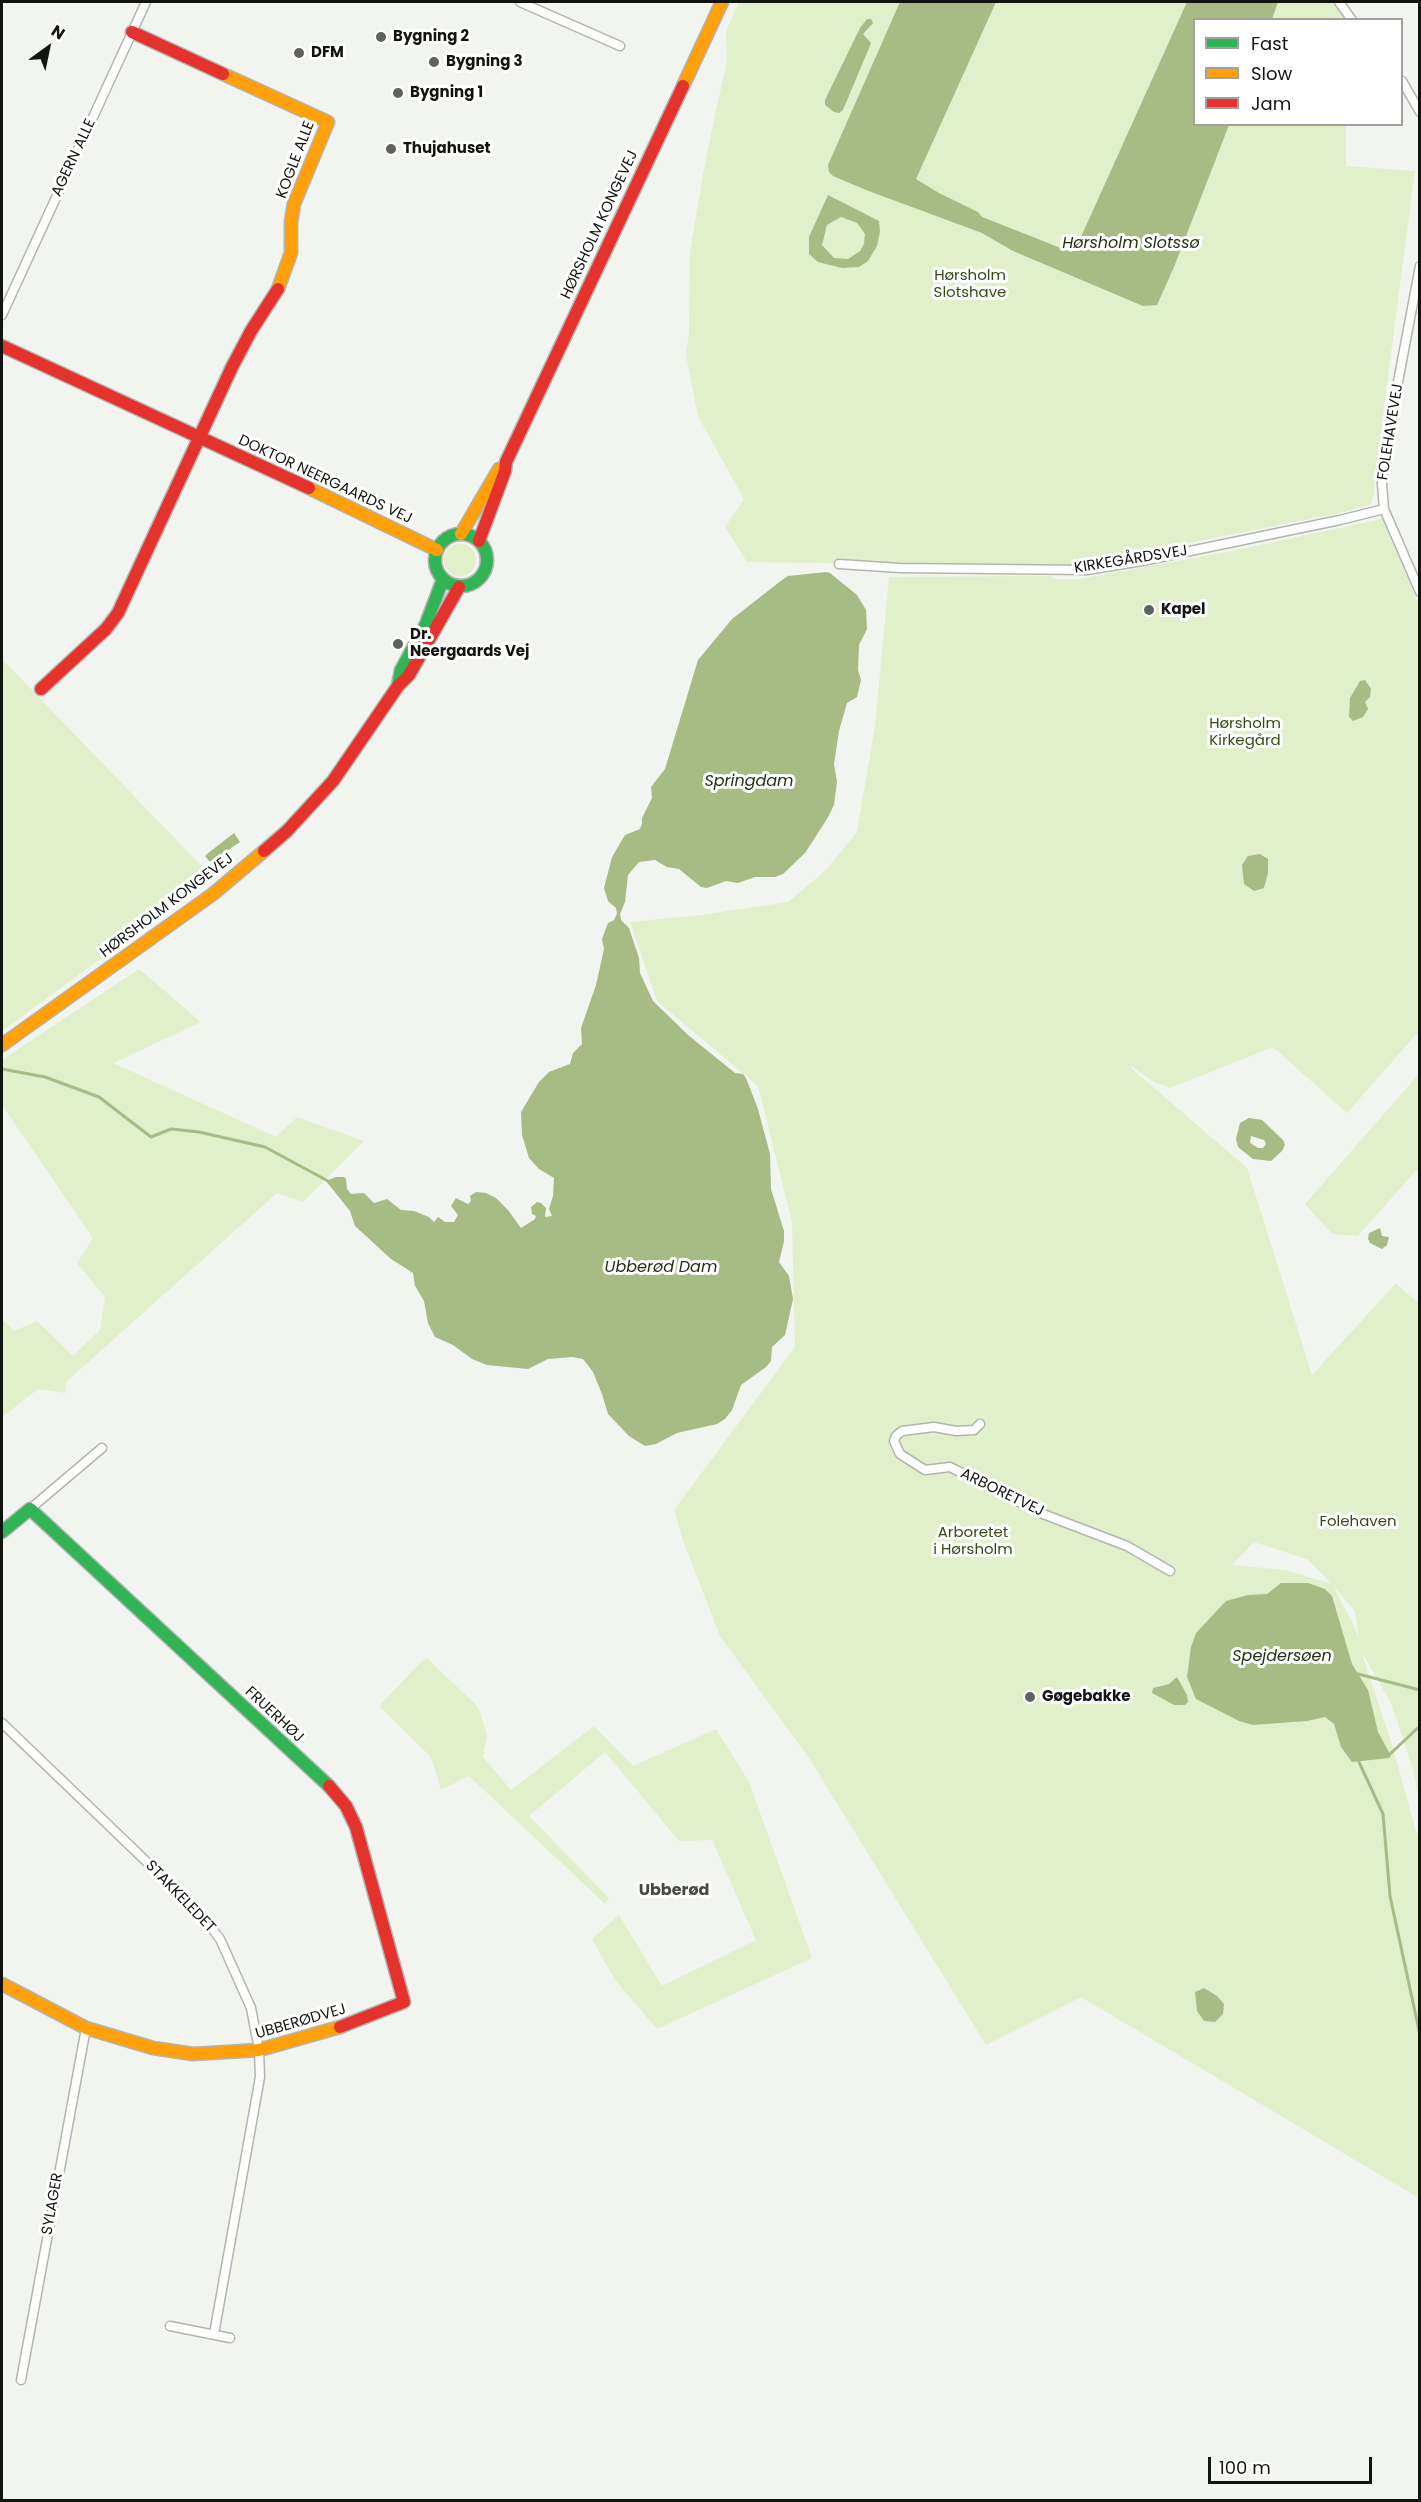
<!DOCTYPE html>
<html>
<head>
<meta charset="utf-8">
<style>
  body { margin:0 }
  #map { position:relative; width:1421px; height:2502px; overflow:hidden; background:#f2f4ef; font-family:Poppins,sans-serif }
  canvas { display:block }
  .frame { position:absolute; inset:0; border:3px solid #121410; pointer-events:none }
  .legend { position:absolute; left:1193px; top:18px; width:210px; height:108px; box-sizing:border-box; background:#fff; border:2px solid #a0a19f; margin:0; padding:8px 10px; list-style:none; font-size:18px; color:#121410 }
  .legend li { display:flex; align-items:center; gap:12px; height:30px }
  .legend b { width:30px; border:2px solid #a0a19f }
  .north { position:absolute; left:18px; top:18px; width:60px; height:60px; -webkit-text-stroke:4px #fff; paint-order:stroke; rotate:33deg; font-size:16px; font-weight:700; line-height:24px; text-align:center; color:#121410 }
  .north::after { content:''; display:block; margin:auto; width:21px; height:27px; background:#121410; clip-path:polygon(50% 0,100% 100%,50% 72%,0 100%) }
  .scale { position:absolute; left:1208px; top:2457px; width:164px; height:27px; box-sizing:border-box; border:3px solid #121410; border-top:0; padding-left:8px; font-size:18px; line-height:21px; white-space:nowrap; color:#121410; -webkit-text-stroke:4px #fff; paint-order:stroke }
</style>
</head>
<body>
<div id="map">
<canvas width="1421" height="2502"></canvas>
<div class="frame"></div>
<ul class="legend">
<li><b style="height:8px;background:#30b455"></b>Fast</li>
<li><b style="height:8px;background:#ff9f0a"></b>Slow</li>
<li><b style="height:8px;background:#e5322d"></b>Jam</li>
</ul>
<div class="north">N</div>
<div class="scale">100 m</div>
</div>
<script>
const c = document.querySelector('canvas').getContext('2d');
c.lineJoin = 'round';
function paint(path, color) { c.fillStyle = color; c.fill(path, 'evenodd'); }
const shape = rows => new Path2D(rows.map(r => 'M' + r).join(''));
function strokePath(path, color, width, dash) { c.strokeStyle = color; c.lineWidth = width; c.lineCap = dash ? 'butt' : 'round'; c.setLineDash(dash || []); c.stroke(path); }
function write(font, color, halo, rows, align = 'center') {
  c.font = font + ' Poppins,sans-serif'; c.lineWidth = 6; c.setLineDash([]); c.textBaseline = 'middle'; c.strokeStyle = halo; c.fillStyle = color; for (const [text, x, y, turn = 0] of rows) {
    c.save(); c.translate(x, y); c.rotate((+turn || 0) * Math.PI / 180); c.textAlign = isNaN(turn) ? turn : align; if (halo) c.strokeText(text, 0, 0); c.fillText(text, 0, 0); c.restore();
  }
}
paint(shape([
  [739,2,1333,2,1344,19,1194,20,1194,124,1346,125,1346,166,1415,171,1375,475,1374,494,1371,504,1344,512,1073,566,747,562,725,527,744,499,698,416,686,355,689,332,690,252,706,158,727,60,726,31],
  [1382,519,1419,605,1419,1031,1347,1113,1273,1047,1170,1088,1152,1081,1132,1066,1131,1068,1247,1168,1312,1375,1396,1283,1419,1304,1419,1799,1413,1769,1391,1703,1361,1651,1392,1745,1419,1842,1419,2198,1081,1997,986,2045,809,1758,720,1636,684,1543,674,1510,795,1347,792,1223,758,1086,657,1001,630,922,694,916,788,902,826,870,857,832,875,726,889,577,1052,576,1053,579,1080,579,1232,551],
  [1254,1542,1307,1559,1332,1584,1285,1570,1232,1565],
  [1333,1586,1355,1611,1359,1640,1355,1628],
  '444 560a16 16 0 1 1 32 0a16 16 0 1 1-32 0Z',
  [2,659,212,877,2,1031],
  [139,969,201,1022,113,1063,276,1137,297,1117,364,1141,303,1202,277,1193,66,1382,65,1393,38,1389,2,1417,2,1319,14,1331,37,1321,73,1356,100,1330,105,1297,77,1263,93,1238,2,1105,2,1060],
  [1419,1074,1419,1167,1358,1236,1332,1234,1305,1204],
  [426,1657,478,1707,487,1735,483,1757,511,1790,594,1726,633,1766,716,1729,749,1782,812,1958,657,2029,615,1980,592,1939,619,1915,662,1986,756,1940,712,1840,679,1841,605,1752,529,1816,609,1898,605,1904,469,1776,441,1790,431,1757,379,1706]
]), '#e1efcb');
paint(shape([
  [900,2,996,2,916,179,939,193,978,212,982,217,1071,252,1076,248,1187,2,1278,2,1272,19,1194,20,1194,124,1229,125,1174,267,1157,305,1143,306,1013,251,982,233,866,190,833,176,829,172,828,165],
  [871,19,873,23,863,34,871,43,843,110,839,113,834,112,825,105,825,100,860,28,867,19],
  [828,195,879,221,880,231,877,246,868,261,859,267,842,268,818,262,809,254,809,237],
  [841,217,857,223,865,234,864,244,860,251,848,259,834,258,822,245,827,225],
  [826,572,830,573,857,595,866,610,867,629,859,645,858,670,861,680,857,697,847,703,839,731,834,764,837,782,834,805,827,819,805,853,783,874,775,877,755,877,738,883,726,881,707,888,701,887,679,869,667,867,655,860,639,862,628,875,625,902,620,914,621,920,629,928,639,958,640,973,653,1001,688,1035,735,1073,743,1074,746,1078,758,1109,770,1154,771,1189,784,1231,784,1241,779,1262,789,1276,793,1299,785,1335,772,1347,771,1361,766,1367,741,1385,732,1410,725,1419,717,1424,677,1433,656,1444,645,1446,629,1436,608,1414,602,1394,593,1372,583,1359,572,1357,548,1359,528,1369,487,1365,472,1359,453,1345,435,1337,428,1323,424,1301,415,1286,413,1273,391,1259,355,1226,350,1211,326,1181,336,1177,344,1177,346,1179,347,1189,351,1194,364,1193,374,1203,387,1199,401,1210,414,1211,429,1217,434,1222,438,1217,445,1222,454,1222,458,1215,451,1206,456,1198,468,1204,471,1201,470,1196,476,1192,486,1193,496,1198,508,1210,521,1228,535,1219,536,1216,532,1214,531,1207,537,1202,541,1203,546,1208,545,1217,552,1216,549,1209,553,1196,554,1178,539,1169,529,1158,522,1135,521,1112,539,1082,549,1072,570,1064,573,1053,582,1044,581,1028,596,985,604,949,602,939,608,923,614,920,617,914,616,908,608,901,604,888,612,857,625,835,640,829,642,824,642,818,652,798,651,787,665,769,698,660,732,619,782,580,788,576],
  [1365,680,1371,689,1370,697,1365,702,1368,709,1363,717,1353,721,1349,717,1350,698,1360,681],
  [234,833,240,842,212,861,209,861,205,856,207,854],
  [1260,854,1268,859,1268,873,1264,888,1254,891,1244,884,1242,865,1248,856],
  [1249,1118,1262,1120,1283,1140,1285,1145,1282,1151,1271,1161,1253,1159,1238,1147,1236,1139,1240,1123],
  [1251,1136,1264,1140,1266,1144,1263,1148,1258,1148,1250,1143],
  [1380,1228,1382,1236,1389,1237,1387,1245,1382,1249,1370,1243,1368,1239,1369,1233],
  [1281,1583,1308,1583,1325,1589,1332,1596,1352,1664,1368,1690,1378,1732,1391,1756,1389,1758,1352,1762,1341,1747,1334,1724,1325,1717,1307,1721,1253,1725,1239,1721,1196,1699,1187,1677,1191,1647,1196,1633,1226,1601,1248,1595,1267,1594],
  [1177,1677,1187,1695,1188,1702,1185,1705,1174,1705,1152,1693,1153,1688,1169,1684],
  [1204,1988,1217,1996,1224,2004,1223,2014,1215,2022,1204,2021,1197,2011,1195,1992]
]), '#a7bb85');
strokePath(shape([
  [2,1069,45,1077,99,1097,151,1137,171,1129,199,1132,265,1147,328,1181],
  [1358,1674,1420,1690],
  [1390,1754,1420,1726],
  [1359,1762,1383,1814,1390,1896,1420,2035]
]), '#a7bb85', 3);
const street = shape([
  [520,2,620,46],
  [1339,2,1352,20],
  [1402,81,1420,112],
  [1420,266,1383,461,1382,484,1384,509,1420,592],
  [2,315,146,2],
  [839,564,900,568,1087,570,1142,561,1340,520,1384,509],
  [980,1424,974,1430,956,1431,934,1427,902,1431,896,1436,894,1441,900,1454,925,1470,950,1467,1043,1514,1127,1546,1170,1571],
  [30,1509,102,1448],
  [2,1723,200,1913,220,1939,251,2008,259,2050,260,2077,214,2334],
  [170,2326,230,2338],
  [21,2380,86,2028]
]);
const fast = shape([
  '435 560a26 26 0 1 1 52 0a26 26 0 1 1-52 0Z',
  [398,685,401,670,426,624,443,579],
  [2,1532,30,1509,329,1786]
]);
const slow = shape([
  [223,74,328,122,294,204,291,222,291,253,278,289],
  [683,86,722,2],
  [309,488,437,550],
  [461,534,499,469],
  [2,1045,213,894,264,851],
  [2,1984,86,2028,153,2048,193,2054,259,2050,340,2027]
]);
const jam = shape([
  [132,32,223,74],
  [2,346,309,488],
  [479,541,505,471,506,462,683,86],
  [41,689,106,629,118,613,232,367,251,331,278,289],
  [264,851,287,831,333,781,398,686,409,675,459,587],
  [329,1786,346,1806,356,1827,404,2002,340,2027]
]);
strokePath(street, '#b3b5b0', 11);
strokePath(fast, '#b3b5b0', 15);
strokePath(slow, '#b3b5b0', 15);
strokePath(jam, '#b3b5b0', 15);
strokePath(street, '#fdfdfd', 8);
strokePath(fast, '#30b455', 12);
strokePath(slow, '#ff9f0a', 12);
strokePath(jam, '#e5322d', 12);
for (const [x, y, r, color] of [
  [381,37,6,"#60625e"],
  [299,53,6,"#60625e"],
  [434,62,6,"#60625e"],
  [398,93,6,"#60625e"],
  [391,149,6,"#60625e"],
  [1149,610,6,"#60625e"],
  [398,644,6,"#60625e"],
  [1030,1697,6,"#60625e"]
]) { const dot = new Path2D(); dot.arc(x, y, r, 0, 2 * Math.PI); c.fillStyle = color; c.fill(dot); strokePath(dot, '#fff', 2); }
write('bold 15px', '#121410', '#fff', [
  ["Bygning 2",393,37],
  ["DFM",311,53],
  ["Bygning 3",446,62],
  ["Bygning 1",410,93],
  ["Thujahuset",403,149],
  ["Kapel",1161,610],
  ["Dr.",410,635],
  ["Neergaards Vej",410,652],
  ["Gøgebakke",1042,1697]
], 'left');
write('15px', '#121410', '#fff', [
  ["AGERN ALLE",74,158,-65],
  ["KOGLE ALLE",296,160,-69],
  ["HØRSHOLM KONGEVEJ",600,225,-65],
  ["FOLEHAVEVEJ",1391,432,-81],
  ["DOKTOR NEERGAARDS VEJ",325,480,25],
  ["KIRKEGÅRDSVEJ",1131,560,-9],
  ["HØRSHOLM KONGEVEJ",167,906,-37],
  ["ARBORETVEJ",1002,1493,26],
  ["FRUERHØJ",274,1715,43],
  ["STAKKELEDET",180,1897,46],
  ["UBBERØDVEJ",301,2022,-16],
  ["SYLAGER",53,2204,-80]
]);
write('15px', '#394a14', '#fff', [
  ["Hørsholm",970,276],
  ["Slotshave",970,293],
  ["Hørsholm",1245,724],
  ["Kirkegård",1245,741],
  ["Folehaven",1358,1522],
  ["Arboretet",973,1533],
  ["i Hørsholm",973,1550]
]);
write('italic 16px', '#243010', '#fff', [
  ["Hørsholm Slotssø",1131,244],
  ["Springdam",749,782],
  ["Ubberød Dam",661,1268],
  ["Spejdersøen",1282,1657]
]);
write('bold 16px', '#474a41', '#fff', [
  ["Ubberød",674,1891]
]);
</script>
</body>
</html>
